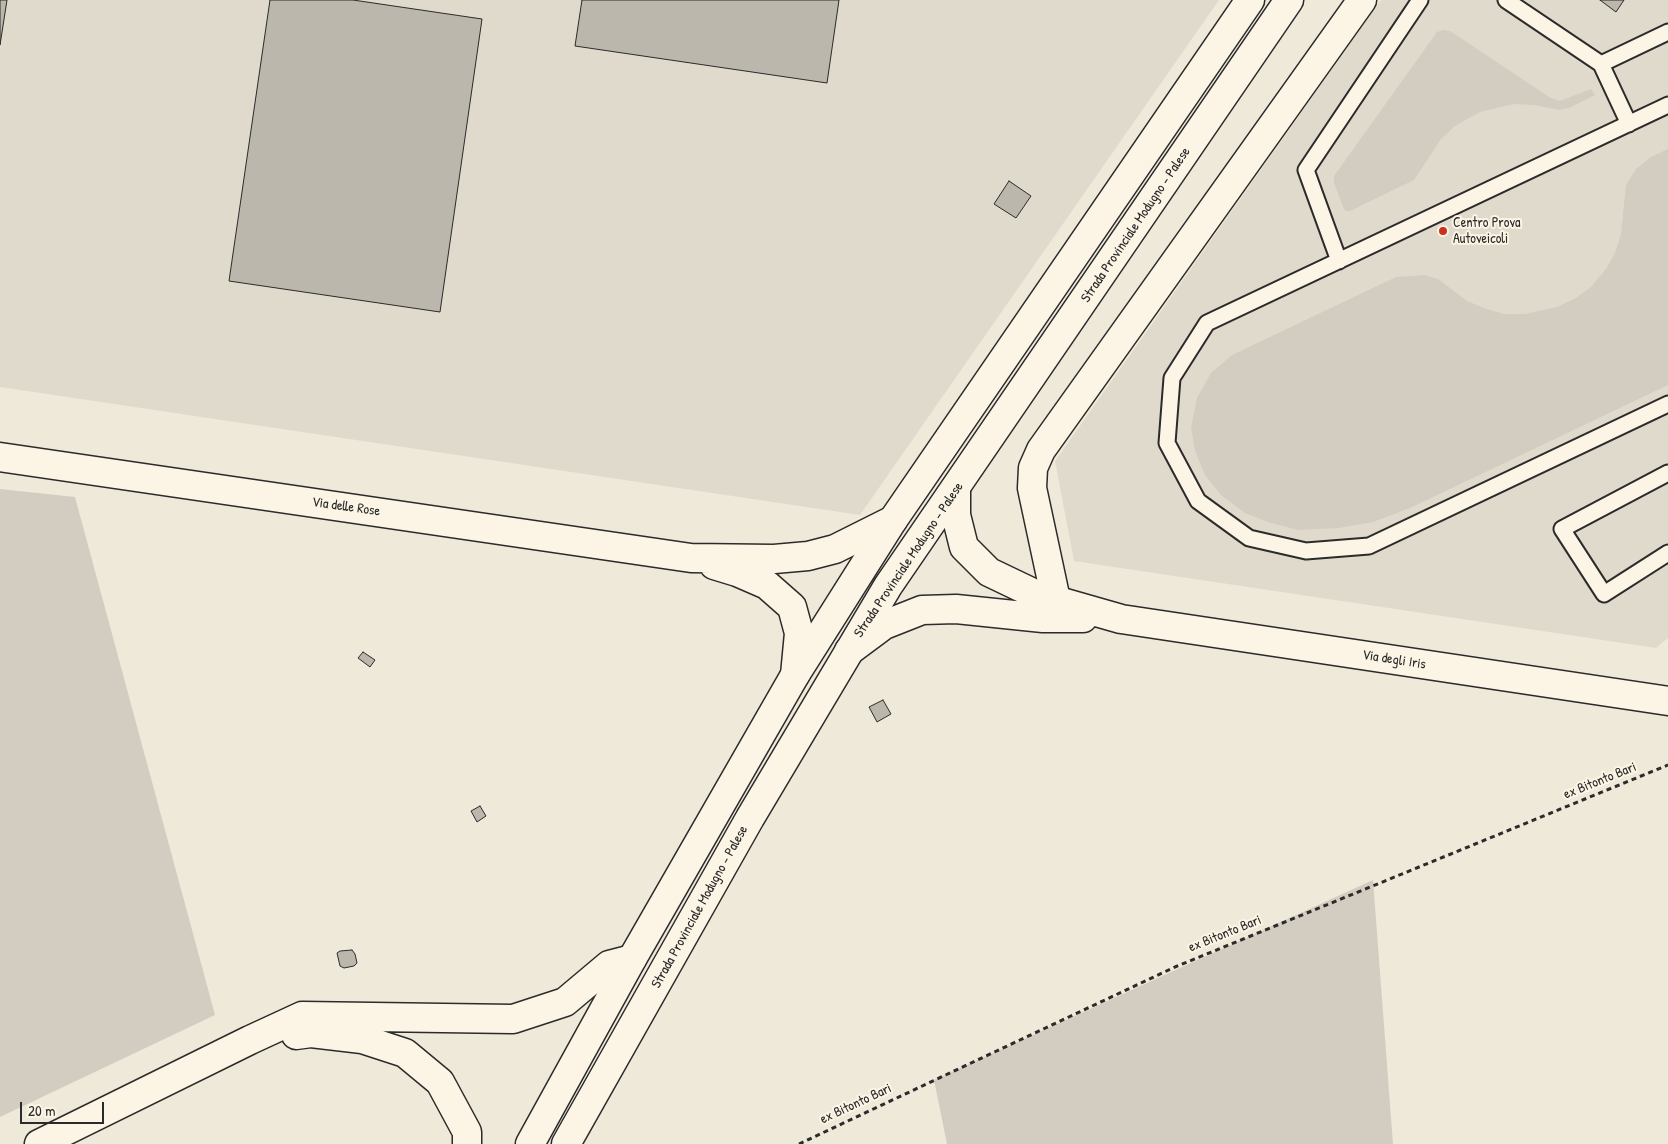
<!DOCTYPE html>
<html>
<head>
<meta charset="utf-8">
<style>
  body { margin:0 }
  #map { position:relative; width:1668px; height:1144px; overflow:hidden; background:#efe9da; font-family:"Patrick Hand",sans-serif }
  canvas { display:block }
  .scale { position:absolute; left:20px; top:1102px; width:84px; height:22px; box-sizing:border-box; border:2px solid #2b2b2b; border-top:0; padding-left:6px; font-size:15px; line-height:18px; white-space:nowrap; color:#2b2b2b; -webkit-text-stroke:4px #fcf5e5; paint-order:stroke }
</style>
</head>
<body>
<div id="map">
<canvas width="1668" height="1144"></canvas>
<div class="scale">20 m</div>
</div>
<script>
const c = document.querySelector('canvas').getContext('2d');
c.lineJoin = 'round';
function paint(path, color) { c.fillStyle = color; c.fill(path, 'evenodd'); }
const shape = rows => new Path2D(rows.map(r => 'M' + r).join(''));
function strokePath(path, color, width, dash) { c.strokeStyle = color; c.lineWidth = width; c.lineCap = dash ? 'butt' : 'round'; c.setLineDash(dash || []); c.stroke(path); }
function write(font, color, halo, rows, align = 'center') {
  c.font = font + ' "Patrick Hand",sans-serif'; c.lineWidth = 4; c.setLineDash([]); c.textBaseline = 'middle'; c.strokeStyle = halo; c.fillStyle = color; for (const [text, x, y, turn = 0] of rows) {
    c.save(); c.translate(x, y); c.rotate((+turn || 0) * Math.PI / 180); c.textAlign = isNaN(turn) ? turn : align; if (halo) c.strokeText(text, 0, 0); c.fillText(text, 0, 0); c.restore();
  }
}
paint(shape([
  [0,0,1219,0,860,515,0,387],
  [1381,0,1668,0,1668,638,1656,648,1074,561,1055,461]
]), '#e0dacc');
paint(shape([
  [1443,30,1450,31,1549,97,1560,101,1591,89,1595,95,1569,108,1559,110,1534,105,1514,104,1480,112,1455,126,1441,139,1414,180,1350,211,1346,211,1344,209,1334,183,1334,176,1437,32],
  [1668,149,1668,385,1410,508,1373,522,1339,528,1298,530,1271,523,1245,513,1221,495,1205,475,1195,451,1191,427,1197,398,1211,373,1232,355,1396,277,1424,275,1438,279,1467,301,1484,308,1504,314,1525,314,1557,307,1576,298,1591,287,1606,269,1615,253,1621,234,1626,185,1636,169,1651,157],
  [0,489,75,497,215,1015,0,1117],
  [1373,880,1393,1144,947,1144,934,1080]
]), '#d2cdc0');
const building = shape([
  [0,0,7,0,0,45,0,0],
  [270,0,353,0,482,19,440,312,229,281,270,0],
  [582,0,839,0,827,83,575,46,582,0],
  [1600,0,1624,0,1616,12,1600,0],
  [1009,181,1031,196,1016,218,994,204,1009,181],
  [363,652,375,660,370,667,358,658,363,652],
  [883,700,891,714,877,722,869,707,883,700],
  [480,806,486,816,477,822,471,811,480,806],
  [352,950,355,954,357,963,354,966,344,968,340,966,337,953,340,951,352,950]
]);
paint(building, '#bcb7ac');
strokePath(building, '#2b2b2b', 1);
const service = shape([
  [1506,0,1601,64,1668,32],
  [1601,64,1629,124],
  [1668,105,1207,323,1172,378,1167,443,1198,501,1249,538,1306,551,1369,546,1668,404],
  [1339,261,1306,170,1420,0],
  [1668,473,1562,529,1604,594,1668,553]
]);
const minor = shape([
  [1056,600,1032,488,1033,468,1041,450,1362,0],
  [296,1035,311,1033,362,1039,405,1053,440,1082,467,1132,467,1144],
  [39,1144,250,1040,302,1016,513,1019,565,1002,609,965,632,959]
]);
const tertiary = shape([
  [0,457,691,558,774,559,808,556,835,549,893,520],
  [956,489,956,515,964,547,989,572,1037,595,1121,619,1668,701],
  [714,565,737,572,767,585,792,607,799,633,795,675],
  [849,651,884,625,922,610,956,609,1043,618,1083,618]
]);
const secondary = shape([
  [530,1144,632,959,795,675,893,520,1250,0],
  [566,1144,750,818,888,586,1289,0]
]);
strokePath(service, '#2b2b2b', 19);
strokePath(minor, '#2b2b2b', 31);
strokePath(tertiary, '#2b2b2b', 31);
strokePath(secondary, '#2b2b2b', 31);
strokePath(shape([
  [799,1144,1175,967,1668,765]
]), '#2b2b2b', 3, [5, 4]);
strokePath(service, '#fcf5e5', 15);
strokePath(minor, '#fcf5e5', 28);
strokePath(tertiary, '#fcf5e5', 28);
strokePath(secondary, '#fcf5e5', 28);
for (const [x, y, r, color] of [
  [1443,231,5,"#c8321e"]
]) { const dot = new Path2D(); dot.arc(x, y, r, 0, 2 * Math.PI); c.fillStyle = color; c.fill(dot); strokePath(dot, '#fcf5e5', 2); }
write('14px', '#2b2b2b', '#fcf5e5', [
  ["Centro Prova",1453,223],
  ["Autoveicoli",1453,239]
], 'left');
write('14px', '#2b2b2b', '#fcf5e5', [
  ["Strada Provinciale Modugno - Palese",1136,225,-56],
  ["Via delle Rose",346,507,8],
  ["Strada Provinciale Modugno - Palese",909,560,-56],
  ["Via degli Iris",1394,660,9],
  ["ex Bitonto Bari",1600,781,-22],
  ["Strada Provinciale Modugno - Palese",700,907,-61],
  ["ex Bitonto Bari",1225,934,-22],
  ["ex Bitonto Bari",856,1104,-25]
]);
</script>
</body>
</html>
